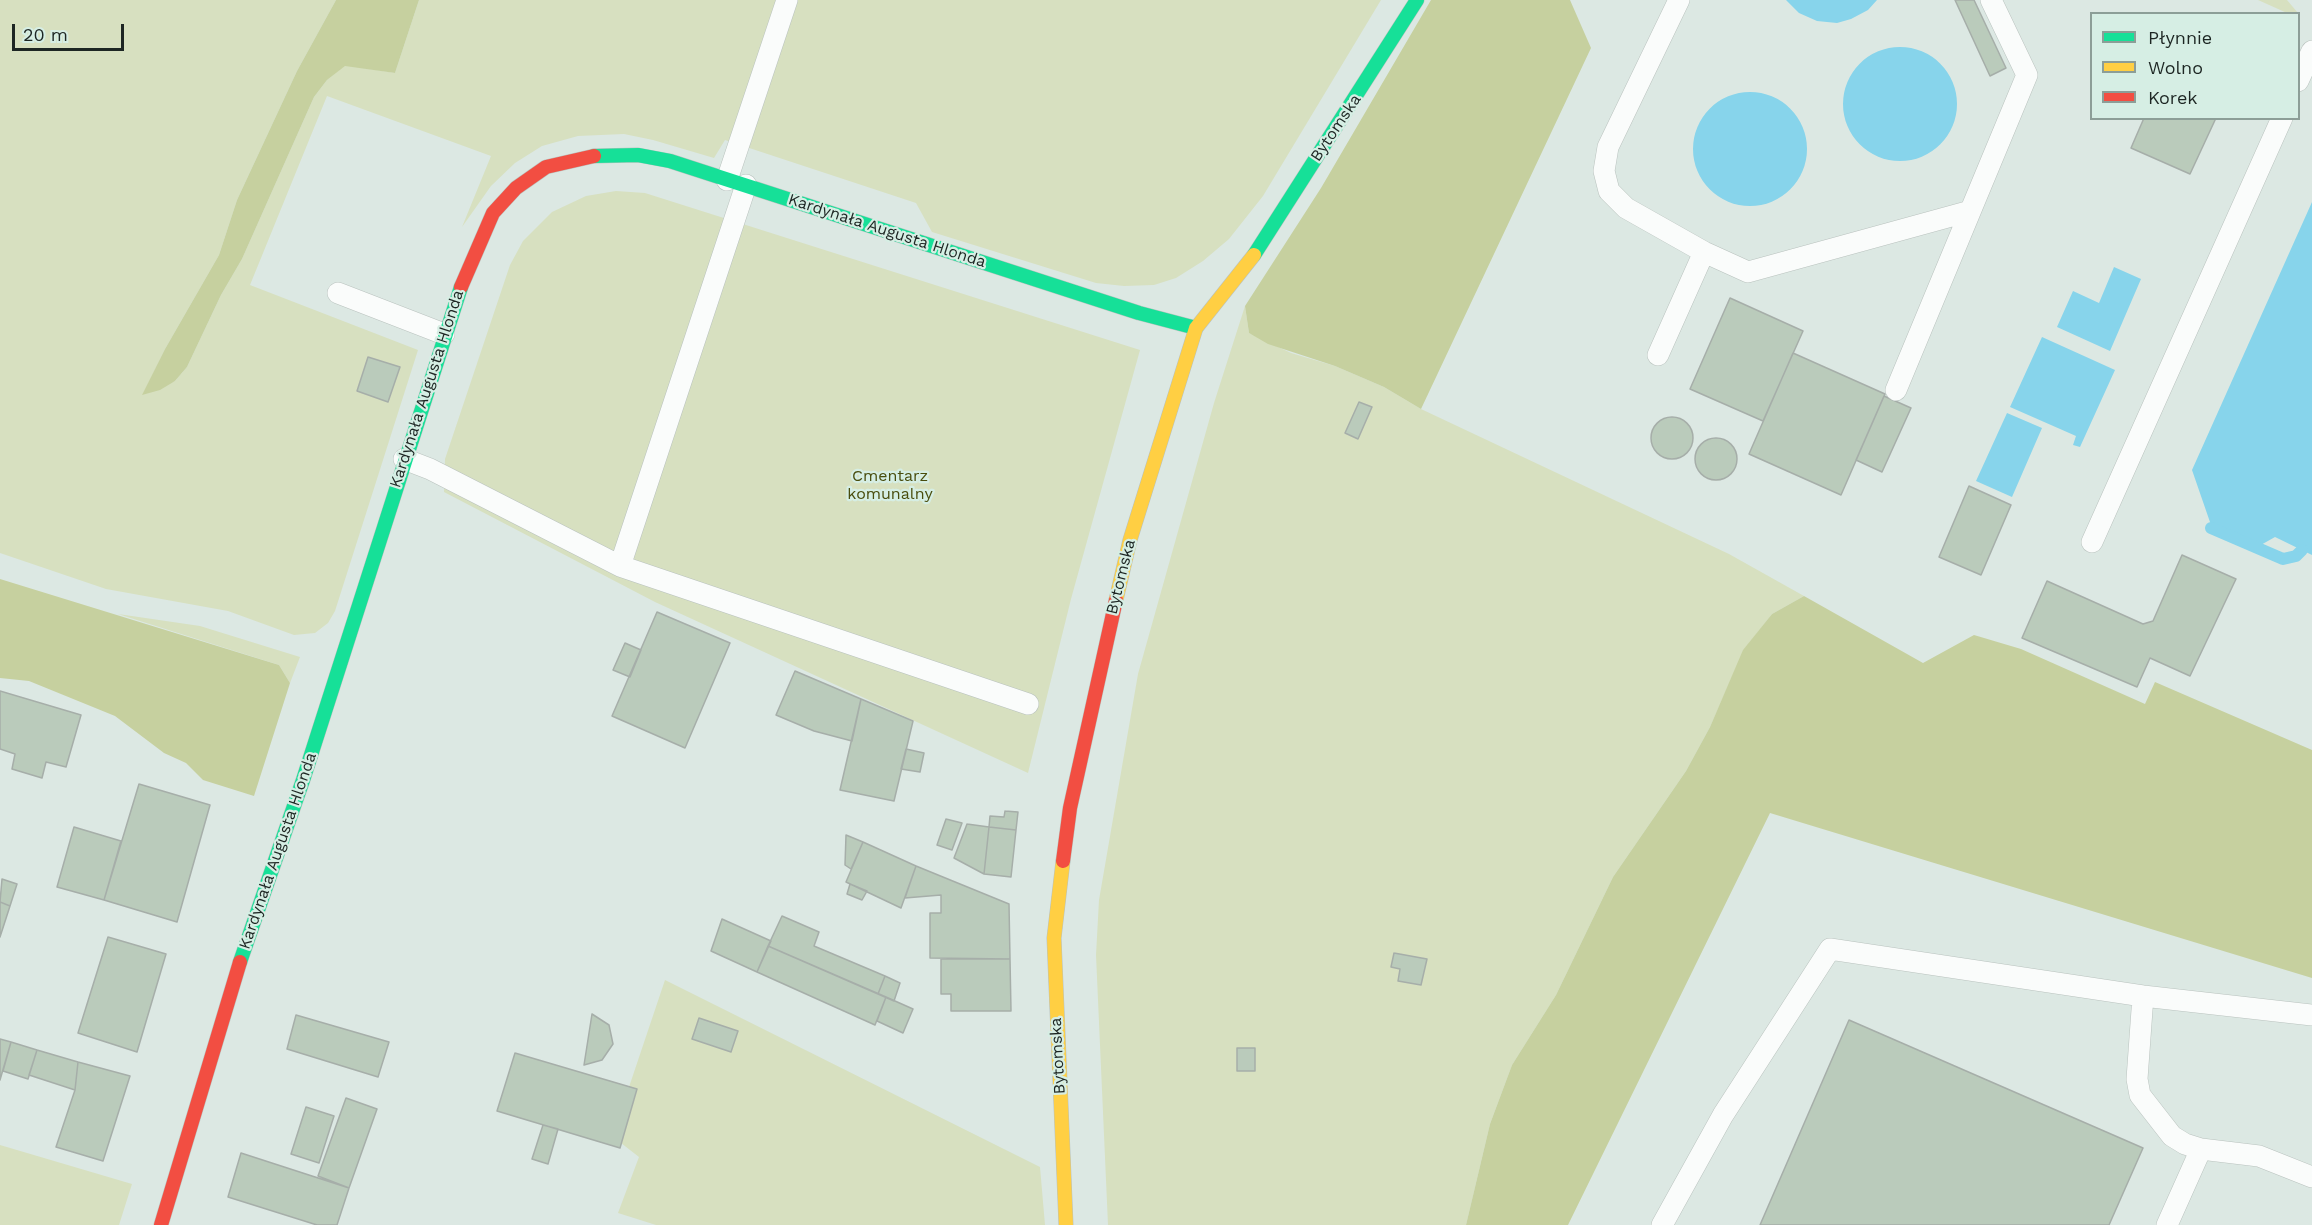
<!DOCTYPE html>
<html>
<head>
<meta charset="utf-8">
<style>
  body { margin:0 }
  #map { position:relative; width:2312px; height:1225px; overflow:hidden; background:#dce8e3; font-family:"Work Sans",sans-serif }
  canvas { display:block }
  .legend { position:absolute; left:2090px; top:12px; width:210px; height:108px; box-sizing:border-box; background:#d6eee4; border:2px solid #8c9e97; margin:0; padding:8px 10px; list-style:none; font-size:18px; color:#1d2623 }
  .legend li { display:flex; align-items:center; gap:12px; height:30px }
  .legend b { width:30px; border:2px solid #8c9e97 }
  .scale { position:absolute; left:12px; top:24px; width:112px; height:27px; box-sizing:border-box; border:3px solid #1d2623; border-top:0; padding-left:8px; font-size:18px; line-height:21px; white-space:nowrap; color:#1d2623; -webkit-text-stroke:4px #d6eee4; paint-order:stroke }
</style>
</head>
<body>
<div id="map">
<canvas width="2312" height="1225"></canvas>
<ul class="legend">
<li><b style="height:8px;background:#16e098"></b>Płynnie</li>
<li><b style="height:8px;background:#ffcf43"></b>Wolno</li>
<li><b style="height:8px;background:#f24e42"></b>Korek</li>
</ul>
<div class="scale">20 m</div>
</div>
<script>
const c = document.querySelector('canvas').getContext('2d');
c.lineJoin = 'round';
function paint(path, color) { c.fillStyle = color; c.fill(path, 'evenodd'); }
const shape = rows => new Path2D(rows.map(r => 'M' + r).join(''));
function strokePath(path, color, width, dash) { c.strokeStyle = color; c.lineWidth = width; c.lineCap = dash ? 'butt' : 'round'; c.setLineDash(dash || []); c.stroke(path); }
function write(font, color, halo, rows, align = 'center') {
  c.font = font + ' "Work Sans",sans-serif'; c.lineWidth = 4.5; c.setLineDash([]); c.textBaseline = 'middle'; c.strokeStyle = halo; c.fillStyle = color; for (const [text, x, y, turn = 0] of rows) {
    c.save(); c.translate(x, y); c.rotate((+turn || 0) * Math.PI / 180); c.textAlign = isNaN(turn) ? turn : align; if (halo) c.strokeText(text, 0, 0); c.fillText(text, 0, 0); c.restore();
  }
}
paint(shape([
  [0,0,336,0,297,71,237,200,219,255,165,349,143,394,175,381,187,367,221,295,242,259,314,97,327,80,345,65,395,73,419,0,1381,0,1263,196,1229,239,1203,261,1176,278,1154,285,1124,286,1096,283,932,232,916,203,725,140,714,158,653,140,624,134,578,136,542,146,515,163,491,186,462,227,491,156,327,96,250,285,418,350,335,611,328,623,315,633,294,635,228,611,106,589,0,553],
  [2258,0,2287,0,2298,13,2287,13],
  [616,191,645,193,1140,350,1071,599,1028,773,655,602,444,492,445,459,510,265,523,241,552,212,586,196],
  [1245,306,1249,333,1291,353,1335,366,1384,387,1421,409,1729,554,1804,596,1772,614,1744,650,1710,727,1686,771,1613,877,1556,995,1512,1065,1490,1124,1466,1225,1108,1225,1096,955,1099,900,1138,674,1214,403],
  [118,614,200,626,300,657,290,683,279,665],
  [665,980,1040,1167,1045,1225,656,1225,618,1213,639,1157,621,1143,637,1090,629,1087],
  [0,1145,132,1184,119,1225,0,1225]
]), '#d7e0c0');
paint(shape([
  [336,0,419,0,395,73,345,66,327,80,314,97,242,259,221,295,187,367,175,381,160,390,142,395,165,349,219,255,237,200,297,71],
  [1431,0,1570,0,1591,48,1421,409,1384,387,1335,366,1268,344,1249,333,1245,306,1321,188],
  [0,579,279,665,290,683,254,796,203,780,186,763,164,753,115,716,29,681,0,678],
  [1804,596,1923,663,1974,635,2021,649,2145,704,2155,682,2312,750,2312,978,1770,813,1568,1225,1466,1225,1490,1124,1512,1065,1556,995,1613,877,1686,771,1710,727,1743,650,1772,614]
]), '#c6d09f');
paint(shape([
  [1786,0,1877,0,1868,10,1851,19,1837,23,1817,21,1799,13],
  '1843 104a57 57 0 1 1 114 0a57 57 0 1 1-114 0Z',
  '1693 149a57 57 0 1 1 114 0a57 57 0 1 1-114 0Z',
  [2312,202,2312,555,2275,537,2259,546,2211,525,2192,470],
  [2114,267,2141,279,2110,351,2057,327,2073,291,2099,303],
  [2042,337,2115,370,2080,447,2073,445,2076,436,2010,407],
  [2007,413,2042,428,2012,497,1976,481]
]), '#87d4eb');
strokePath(shape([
  [2211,528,2283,559,2296,556,2302,550]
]), '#87d4eb', 12);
const building = shape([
  [1955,0,1974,0,2006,68,1990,76,1955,0],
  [2144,118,2216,118,2190,174,2131,148,2144,118],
  [1730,298,1803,331,1763,421,1690,389,1730,298],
  [1793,353,1885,394,1841,495,1749,454,1793,353],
  [368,357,400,367,388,402,357,391,368,357],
  [1884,396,1911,408,1882,472,1856,460,1884,396],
  [1359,402,1372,407,1358,439,1345,433,1359,402],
  '1651 438a21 21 0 1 1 42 0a21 21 0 1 1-42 0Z',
  '1695 459a21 21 0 1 1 42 0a21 21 0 1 1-42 0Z',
  [1969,486,2011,505,1981,575,1939,557,1969,486],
  [2182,555,2236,579,2190,676,2150,658,2137,687,2022,638,2047,581,2143,624,2153,621,2182,555],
  [657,612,730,643,685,748,612,716,657,612],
  [625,643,641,650,630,677,613,670,625,643],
  [795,671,861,699,852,741,814,731,776,715,795,671],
  [0,691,81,715,66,767,46,762,42,778,12,769,15,754,0,749,0,691],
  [861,699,913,721,894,801,840,790,861,699],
  [906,749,924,753,920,772,901,769,906,749],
  [139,784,210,805,177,922,104,900,139,784],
  [1005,811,1018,812,1016,830,989,827,990,816,1004,817,1005,811],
  [946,819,962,823,952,850,937,845,946,819],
  [967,824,989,827,984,874,954,858,967,824],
  [74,827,121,841,104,900,57,887,74,827],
  [989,827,1016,830,1011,877,984,874,989,827],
  [846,835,863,842,851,869,845,865,846,835],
  [863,842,916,866,901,908,846,882,863,842],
  [916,866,1009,904,1010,959,930,958,930,913,941,913,941,895,905,898,916,866],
  [2,879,17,884,10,906,0,902,2,879],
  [850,884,867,891,862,900,847,894,850,884],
  [0,902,10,906,0,937,0,902],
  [782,916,819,932,814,946,885,976,878,994,768,946,782,916],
  [722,919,771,941,757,972,711,951,722,919],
  [108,937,166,954,137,1052,78,1033,108,937],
  [768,946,886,997,875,1025,757,972,768,946],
  [1394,953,1427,959,1421,985,1398,981,1400,969,1391,967,1394,953],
  [941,959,1010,959,1011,1011,951,1011,951,994,941,994,941,959],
  [885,976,900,983,894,1001,878,994,885,976],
  [886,997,913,1009,903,1033,877,1021,886,997],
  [592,1014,609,1025,613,1044,602,1060,584,1065,592,1014],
  [296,1015,389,1042,378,1077,287,1049,296,1015],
  [699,1018,738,1031,731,1052,692,1039,699,1018],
  [1849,1020,2143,1148,2109,1225,1760,1225,1849,1020],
  [0,1039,11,1042,0,1080,0,1039],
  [11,1042,37,1050,28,1079,3,1071,11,1042],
  [1237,1048,1255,1048,1255,1071,1237,1071,1237,1048],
  [37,1050,78,1062,75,1090,29,1075,37,1050],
  [515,1053,637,1089,620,1148,497,1111,515,1053],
  [78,1062,130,1076,103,1161,56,1147,75,1090,78,1062],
  [346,1098,377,1109,349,1188,318,1176,346,1098],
  [306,1107,334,1116,319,1163,291,1154,306,1107],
  [543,1125,558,1129,548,1164,532,1159,543,1125],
  [241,1153,349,1188,337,1225,317,1225,228,1197,241,1153]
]);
paint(building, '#bacbbb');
strokePath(building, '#a6aea9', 1.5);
const lane = shape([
  [1679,0,1608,147,1604,171,1609,191,1626,208,1704,252],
  [2298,81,2312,51],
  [727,180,787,0],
  [338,293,444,334],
  [1658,355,1704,252,1748,272,1970,211],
  [1896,390,2027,75,1991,0],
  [404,459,430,469,620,566,1028,704],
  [2092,542,2282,118],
  [620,566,746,185],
  [2143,996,2137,1079,2140,1095,2172,1136,2185,1144,2201,1149,2167,1225],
  [2201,1149,2259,1156,2312,1177],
  [1662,1225,1723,1115,1830,949,2143,996,2312,1015]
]);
const fast = shape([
  [594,156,638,155,670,161,1139,313,1196,328],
  [1254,255,1417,0],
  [240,962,303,780,461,287]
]);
const slow = shape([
  [1116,600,1130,540,1196,328,1254,255],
  [1063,861,1054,938,1066,1225]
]);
const jam = shape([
  [461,287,493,213,516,188,546,167,594,156],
  [1063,861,1070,808,1116,600],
  [161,1225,240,962]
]);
strokePath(lane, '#b9c2be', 22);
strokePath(fast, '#b9c2be', 15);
strokePath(slow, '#b9c2be', 15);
strokePath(jam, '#b9c2be', 15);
strokePath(lane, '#fafcfb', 21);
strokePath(fast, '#16e098', 14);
strokePath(slow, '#ffcf43', 14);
strokePath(jam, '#f24e42', 14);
write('16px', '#1d2623', '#d6eee4', [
  ["Bytomska",1336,128,-56],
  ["Kardynała Augusta Hlonda",887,231,18],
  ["Kardynała Augusta Hlonda",427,389,-72],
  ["Bytomska",1121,577,-76],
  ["Kardynała Augusta Hlonda",278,851,-71],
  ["Bytomska",1058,1056,-93]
]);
write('16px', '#494d0d', '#d6eee4', [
  ["Cmentarz",890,476],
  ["komunalny",890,494]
]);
</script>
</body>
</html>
